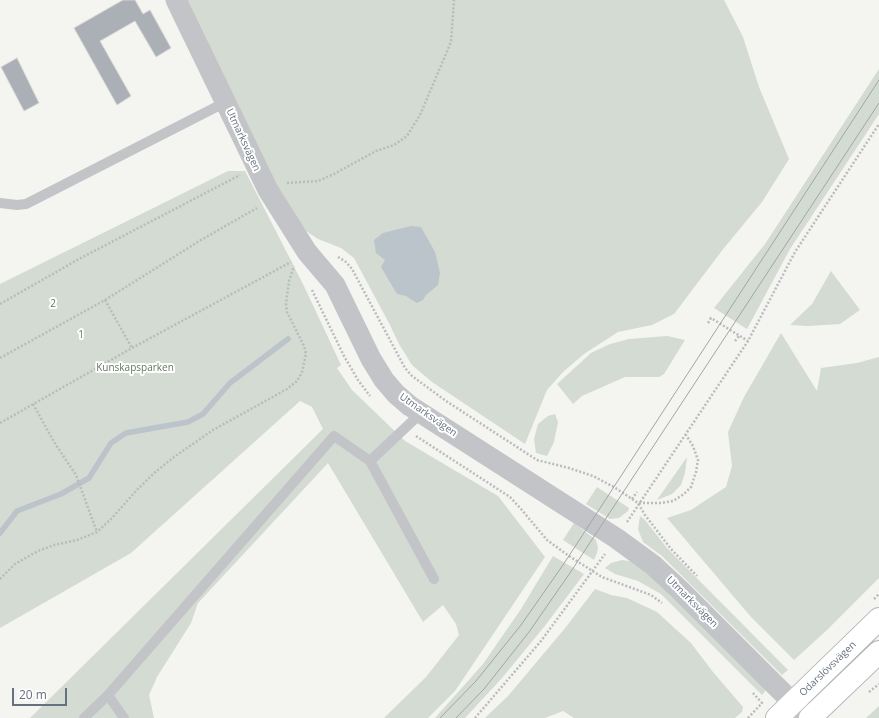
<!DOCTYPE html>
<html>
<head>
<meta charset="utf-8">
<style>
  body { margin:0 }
  #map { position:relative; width:879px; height:718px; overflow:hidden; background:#f4f4f0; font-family:"Open Sans",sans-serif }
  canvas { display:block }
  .scale { position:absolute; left:12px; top:688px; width:55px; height:18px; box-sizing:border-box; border:2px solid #65717f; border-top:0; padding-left:5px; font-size:12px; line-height:14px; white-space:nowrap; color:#65717f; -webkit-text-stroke:3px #fff; paint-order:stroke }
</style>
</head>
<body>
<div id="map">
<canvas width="879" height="718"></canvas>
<div class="scale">20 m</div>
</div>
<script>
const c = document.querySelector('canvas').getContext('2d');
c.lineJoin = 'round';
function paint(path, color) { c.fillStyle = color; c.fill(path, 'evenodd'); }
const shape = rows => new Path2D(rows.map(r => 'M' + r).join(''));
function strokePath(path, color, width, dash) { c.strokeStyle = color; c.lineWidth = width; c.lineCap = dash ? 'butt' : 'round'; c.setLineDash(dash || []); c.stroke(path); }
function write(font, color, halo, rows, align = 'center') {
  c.font = font + ' "Open Sans",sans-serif'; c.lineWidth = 4; c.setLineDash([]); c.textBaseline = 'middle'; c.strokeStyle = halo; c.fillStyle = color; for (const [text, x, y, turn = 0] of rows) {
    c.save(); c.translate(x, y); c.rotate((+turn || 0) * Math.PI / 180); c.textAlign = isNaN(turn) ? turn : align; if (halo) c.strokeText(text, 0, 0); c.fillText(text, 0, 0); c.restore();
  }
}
paint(shape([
  [187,0,724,0,743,37,759,87,789,159,762,202,724,248,674,314,652,325,618,332,584,354,563,372,547,390,525,444,432,382,412,365,399,344,390,325,354,258,341,248,318,239,306,231,287,204,273,178],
  [879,69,879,114,790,249,747,329,714,308,765,244],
  [228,171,245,171,303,284,341,365,337,368,352,390,405,441,498,496,545,557,455,691,428,718,384,718,426,677,459,635,456,624,443,605,423,622,328,463,198,603,191,623,157,677,149,695,154,718,30,718,323,429,312,407,300,401,131,553,0,628,0,284],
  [831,271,860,310,840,324,808,326,790,325,812,304],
  [781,333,817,391,821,368,857,363,879,357,879,578,827,630,794,660,751,617,667,518,691,510,726,487,732,466,728,432,744,397],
  [667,336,685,340,664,374,659,377,625,377,582,396,573,404,557,384,591,353,610,344,629,339],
  [555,414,558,422,554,442,547,456,536,453,534,439,538,424,548,416],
  [687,457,685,473,681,485,672,494,657,500],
  [597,487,629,508,628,511,619,518,610,519,586,504],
  [640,516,645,520,667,548,788,670,782,675,662,556,643,542,638,529],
  [574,523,596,540,598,548,597,553,594,560,563,540],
  [553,556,584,574,544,627,502,678,465,718,435,718,483,664,521,609],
  [622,560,635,562,659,577,766,690,762,695,661,594,638,581,615,574,605,568,611,563],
  [595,589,611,595,627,598,657,612,691,643,713,672,743,707,742,712,735,718,574,718,563,711,545,718,485,718,508,696,566,627],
  [879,706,879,718,866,718]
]), '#d4dbd2');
paint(shape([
  [411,226,421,227,435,252,440,273,438,285,426,295,423,300,417,303,406,296,397,294,381,267,385,260,376,253,374,240,383,233]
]), '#bbc4ca');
strokePath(shape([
  [0,533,17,511,61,494,89,478,111,443,126,433,188,422,203,414,230,383,288,339]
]), '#bbc4ca', 5.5);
const building = shape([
  [123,0,135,0,143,14,150,10,171,48,156,57,135,21,100,41,131,96,117,105,74,28,123,0],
  [17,58,39,103,24,111,1,67,17,58]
]);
paint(building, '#abb0b6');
strokePath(building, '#d5d5d3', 1);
const secondary = shape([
  [777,718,879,619],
  [810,718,879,652]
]);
strokePath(secondary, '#b2b6ba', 24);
strokePath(shape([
  [287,183,318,181,334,174,376,151,394,145,407,136,420,115,451,42,454,0],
  [338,257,346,262,352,269,405,368,412,376,446,401,537,460,569,468,593,476,614,487,638,503,645,515,671,549,697,576],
  [312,290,344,356,358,380,370,396],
  [105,300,132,348],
  [0,304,79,259,240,175],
  [708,323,711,318,748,341],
  [735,341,739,336],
  [0,358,105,300,201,240,257,208],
  [33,404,54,442,76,475,97,532],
  [0,423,132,348,291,262],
  [416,436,510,497,521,509,547,540,569,556,602,577,651,595,662,603],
  [632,499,637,492],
  [639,503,661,503,673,501,684,494,691,487,696,472,698,460,693,446,686,435],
  [627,522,748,341,795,252,879,124],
  [0,579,15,564,38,551,54,545,77,540,97,532,112,518,135,492,153,474,174,457,213,430,287,389,297,381,302,372,306,354,304,346,287,312,286,304,289,281,294,266],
  [874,599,879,594],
  [869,692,879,684],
  [475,718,541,641,605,554],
  [748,718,762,703,752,692]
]), '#b9bbbd', 2.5, [2, 2]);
strokePath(shape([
  [0,203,17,205,26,204,226,102],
  [370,461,434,579],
  [108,695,124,718],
  [84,718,108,695,334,436,370,461,421,413]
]), '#c2c4c8', 10);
strokePath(shape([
  [176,0,268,190,307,252,335,285,371,359,384,380,396,394,410,406,616,538,653,565,680,590,808,718]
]), '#c2c4c8', 21);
strokePath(secondary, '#fff', 22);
strokePath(shape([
  [440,718,476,681,521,625,563,565,879,80],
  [456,718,484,689,529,632,572,570,879,103]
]), '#a1a5aa', 1);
write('10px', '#65717f', '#fff', [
  ["Utmarksvägen",243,140,65],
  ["Utmarksvägen",428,415,35],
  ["Utmarksvägen",692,602,45],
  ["Odarslövsvägen",828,669,-44]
]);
write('10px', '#657763', '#fff', [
  ["2",53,304],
  ["1",81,335],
  ["Kunskapsparken",135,368]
]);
</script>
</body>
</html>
